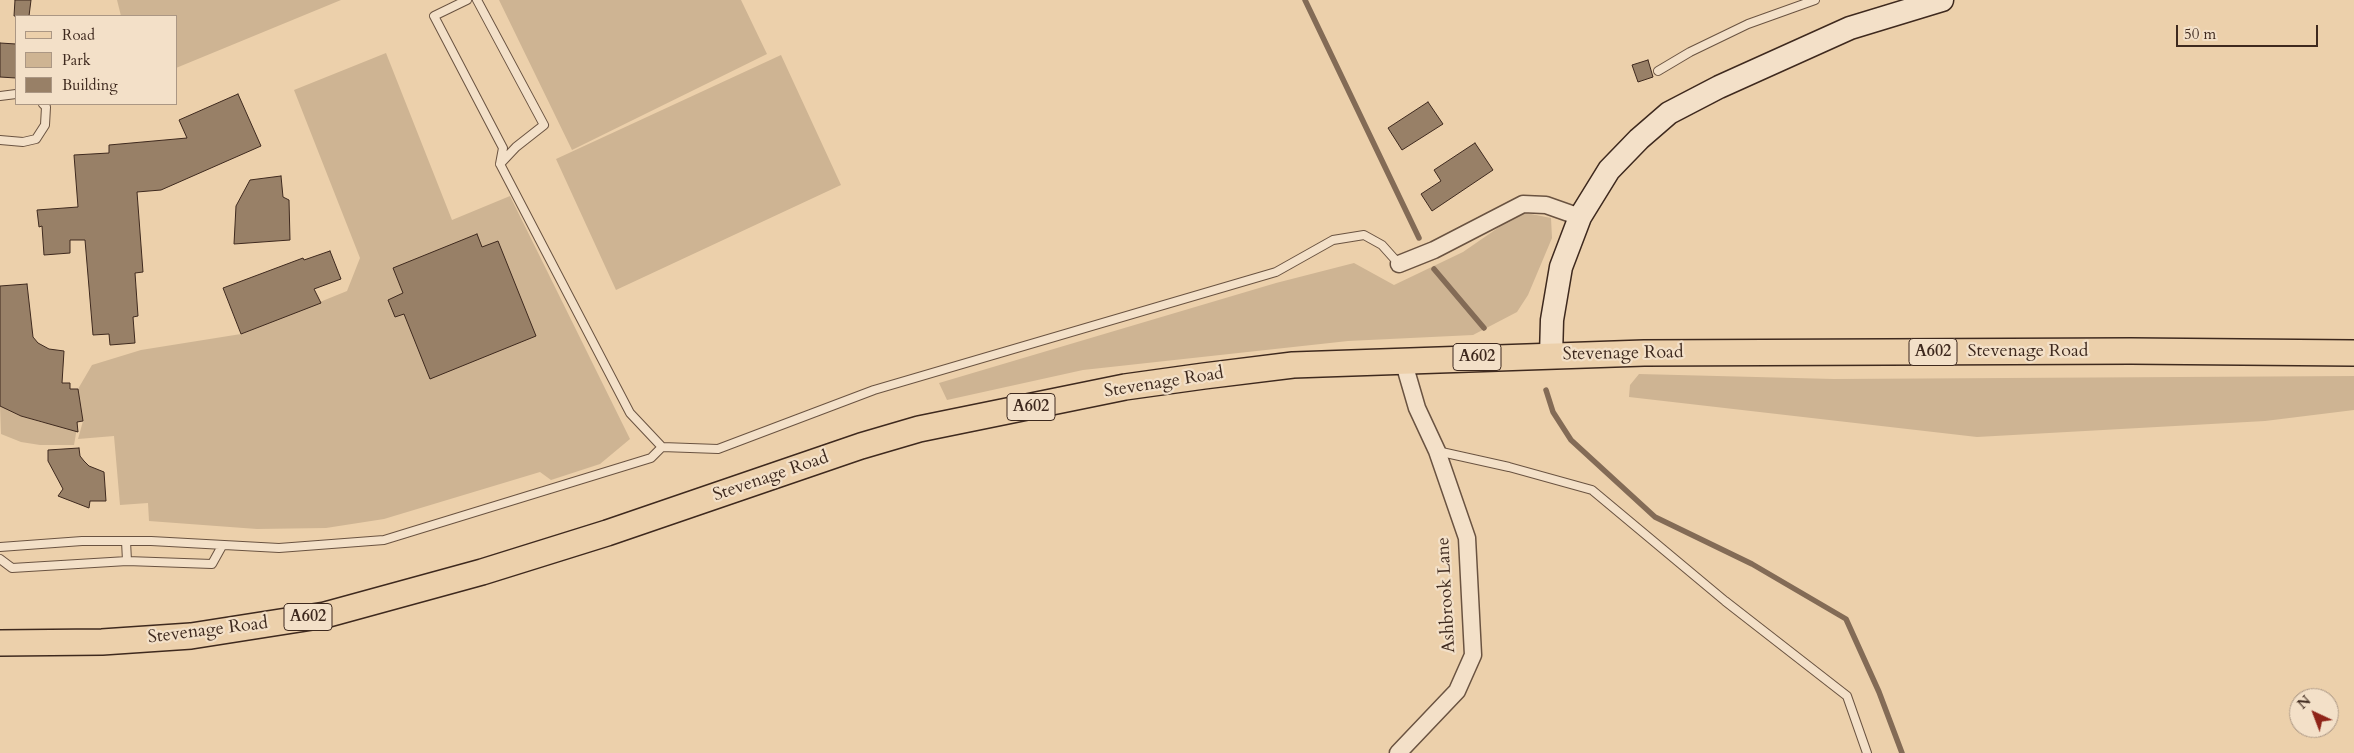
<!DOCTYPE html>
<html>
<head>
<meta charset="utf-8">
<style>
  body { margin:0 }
  #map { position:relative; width:2354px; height:753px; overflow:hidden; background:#ecd0ab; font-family:Cardo,serif }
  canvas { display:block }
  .legend { position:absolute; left:15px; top:15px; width:162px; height:90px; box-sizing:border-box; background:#f3e0c8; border:1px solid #ab9784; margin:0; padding:6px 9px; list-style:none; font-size:15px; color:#3e291e }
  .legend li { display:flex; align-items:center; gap:10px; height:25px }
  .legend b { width:25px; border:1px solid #ab9784 }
  .north { position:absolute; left:2289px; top:688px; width:50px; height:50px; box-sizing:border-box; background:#f3e0c8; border:1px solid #ab9784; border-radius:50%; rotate:317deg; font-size:14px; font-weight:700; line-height:20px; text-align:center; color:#3e291e }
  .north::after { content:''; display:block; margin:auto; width:18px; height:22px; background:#8f2418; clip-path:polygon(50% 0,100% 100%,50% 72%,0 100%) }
  .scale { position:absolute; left:2176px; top:25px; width:142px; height:22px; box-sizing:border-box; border:2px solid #3e291e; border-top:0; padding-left:6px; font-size:15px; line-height:18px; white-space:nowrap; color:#3e291e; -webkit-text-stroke:4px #f3e0c8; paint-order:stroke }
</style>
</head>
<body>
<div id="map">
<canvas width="2354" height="753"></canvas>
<ul class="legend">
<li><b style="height:6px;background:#ecd0ab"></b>Road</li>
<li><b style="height:14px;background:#ceb493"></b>Park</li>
<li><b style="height:14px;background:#988067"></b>Building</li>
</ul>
<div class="north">N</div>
<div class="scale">50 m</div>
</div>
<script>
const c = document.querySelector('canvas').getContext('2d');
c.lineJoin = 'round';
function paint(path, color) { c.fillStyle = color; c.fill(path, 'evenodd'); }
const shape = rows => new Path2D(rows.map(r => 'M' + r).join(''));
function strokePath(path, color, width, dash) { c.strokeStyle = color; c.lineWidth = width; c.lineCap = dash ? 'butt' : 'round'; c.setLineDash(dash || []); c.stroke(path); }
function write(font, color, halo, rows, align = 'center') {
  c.font = font + ' Cardo,serif'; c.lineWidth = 4.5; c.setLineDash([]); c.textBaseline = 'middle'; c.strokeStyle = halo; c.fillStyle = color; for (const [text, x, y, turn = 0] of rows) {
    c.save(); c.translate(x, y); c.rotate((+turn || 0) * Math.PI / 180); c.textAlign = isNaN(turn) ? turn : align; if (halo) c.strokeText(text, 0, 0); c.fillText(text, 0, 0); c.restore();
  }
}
paint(shape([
  [117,0,341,0,176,68,176,16,121,16],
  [499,0,741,0,767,54,572,150],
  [386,53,452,220,510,196,630,439,600,464,551,480,540,472,384,519,326,528,257,529,149,521,148,503,120,505,114,436,78,439,83,421,78,389,92,365,141,350,241,334,347,291,360,258,294,90],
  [781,55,841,185,616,290,556,159],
  [1521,212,1551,218,1552,238,1528,295,1517,312,1473,335,1348,341,1083,370,947,400,939,383,1276,283,1354,263,1394,285,1463,252],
  [1639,374,1834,379,2354,376,2354,410,2265,421,1977,437,1629,397,1630,385],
  [0,405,21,416,44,423,78,422,74,445,40,445,21,442,1,434]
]), '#ceb493');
strokePath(shape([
  [1305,0,1419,238],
  [1434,269,1484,328],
  [1546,390,1553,412,1571,440,1655,517,1752,564,1846,619,1879,692,1902,753]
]), '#836b56', 5.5);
const building = shape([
  [15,0,31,0,29,16,14,16,15,0],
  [0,43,16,44,16,78,0,77,0,43],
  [1648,60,1653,77,1638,82,1632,65,1648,60],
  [238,94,261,146,161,190,137,192,143,272,135,273,138,316,133,317,135,343,110,345,109,334,93,335,85,240,70,240,70,253,44,255,42,226,39,227,37,210,78,207,74,155,109,153,109,145,187,138,179,120,238,94],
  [1428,102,1443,124,1402,150,1388,128,1428,102],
  [1475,143,1493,170,1432,211,1421,194,1441,181,1434,170,1475,143],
  [281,176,283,197,289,200,290,240,234,244,236,206,250,180,281,176],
  [477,234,482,247,498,241,536,336,430,379,404,314,395,317,388,300,403,293,393,268,477,234],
  [330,251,341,279,314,289,321,303,241,334,223,288,303,258,304,260,330,251],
  [27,284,33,337,38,343,49,349,64,351,62,383,70,383,70,389,78,389,83,421,77,422,78,432,21,416,0,406,0,286,27,284],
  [79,448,80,456,84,461,89,466,104,472,106,501,90,501,89,508,58,496,63,489,48,461,48,450,79,448]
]);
paint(building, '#988067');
strokePath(building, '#3e291e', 1);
const lane = shape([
  [467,0,434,16,503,148,500,164,630,413,662,447,718,449,874,390,1276,272,1333,240,1364,235,1382,245,1399,264],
  [477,0,544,125,516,147,500,164],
  [1658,71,1690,52,1748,24,1815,0],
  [0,96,16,94],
  [0,140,23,142,36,139,45,125,46,107,43,104],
  [1437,451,1509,467,1592,490,1725,601,1847,696,1867,753],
  [126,541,127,561],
  [0,547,82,541,151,541,279,548,384,540,651,458,662,447],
  [0,559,12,568,127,561,212,564,222,546]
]);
const street = shape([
  [1399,264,1434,250,1523,204,1546,205,1580,217],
  [1398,753,1457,691,1473,655,1467,538,1437,451,1417,408,1403,360]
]);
const secondary = shape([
  [1551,356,1552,320,1561,267,1580,217,1609,170,1639,139,1669,113,1719,87,1850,28,1942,0]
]);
const primary = shape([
  [0,643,102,642,191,636,325,615,482,572,607,533,861,446,919,429,1125,387,1204,376,1293,365,1644,353,2131,351,2354,353]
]);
strokePath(lane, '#6a5341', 10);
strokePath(street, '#6a5341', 19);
strokePath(secondary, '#3e291e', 25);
strokePath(primary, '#3e291e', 28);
strokePath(lane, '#f3e0c8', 8);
strokePath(street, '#f3e0c8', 16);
strokePath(secondary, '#f3e0c8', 22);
strokePath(primary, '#ecd0ab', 25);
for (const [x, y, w] of [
  [1933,352,48],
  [1477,357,48],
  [1031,407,48],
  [308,617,48]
]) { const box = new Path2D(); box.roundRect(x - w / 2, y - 13.5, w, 27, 4); c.fillStyle = '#f3e0c8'; c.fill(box); strokePath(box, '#3e291e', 1); }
write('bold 16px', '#3e291e', null, [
  ["A602",1933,352],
  ["A602",1477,357],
  ["A602",1031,407],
  ["A602",308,617]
]);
write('18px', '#3e291e', '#f3e0c8', [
  ["Stevenage Road",2028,352],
  ["Stevenage Road",1623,354,-1],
  ["Stevenage Road",1164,383,-9],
  ["Stevenage Road",771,477,-19],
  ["Ashbrook Lane",1447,595,-93],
  ["Stevenage Road",208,631,-7]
]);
</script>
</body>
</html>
